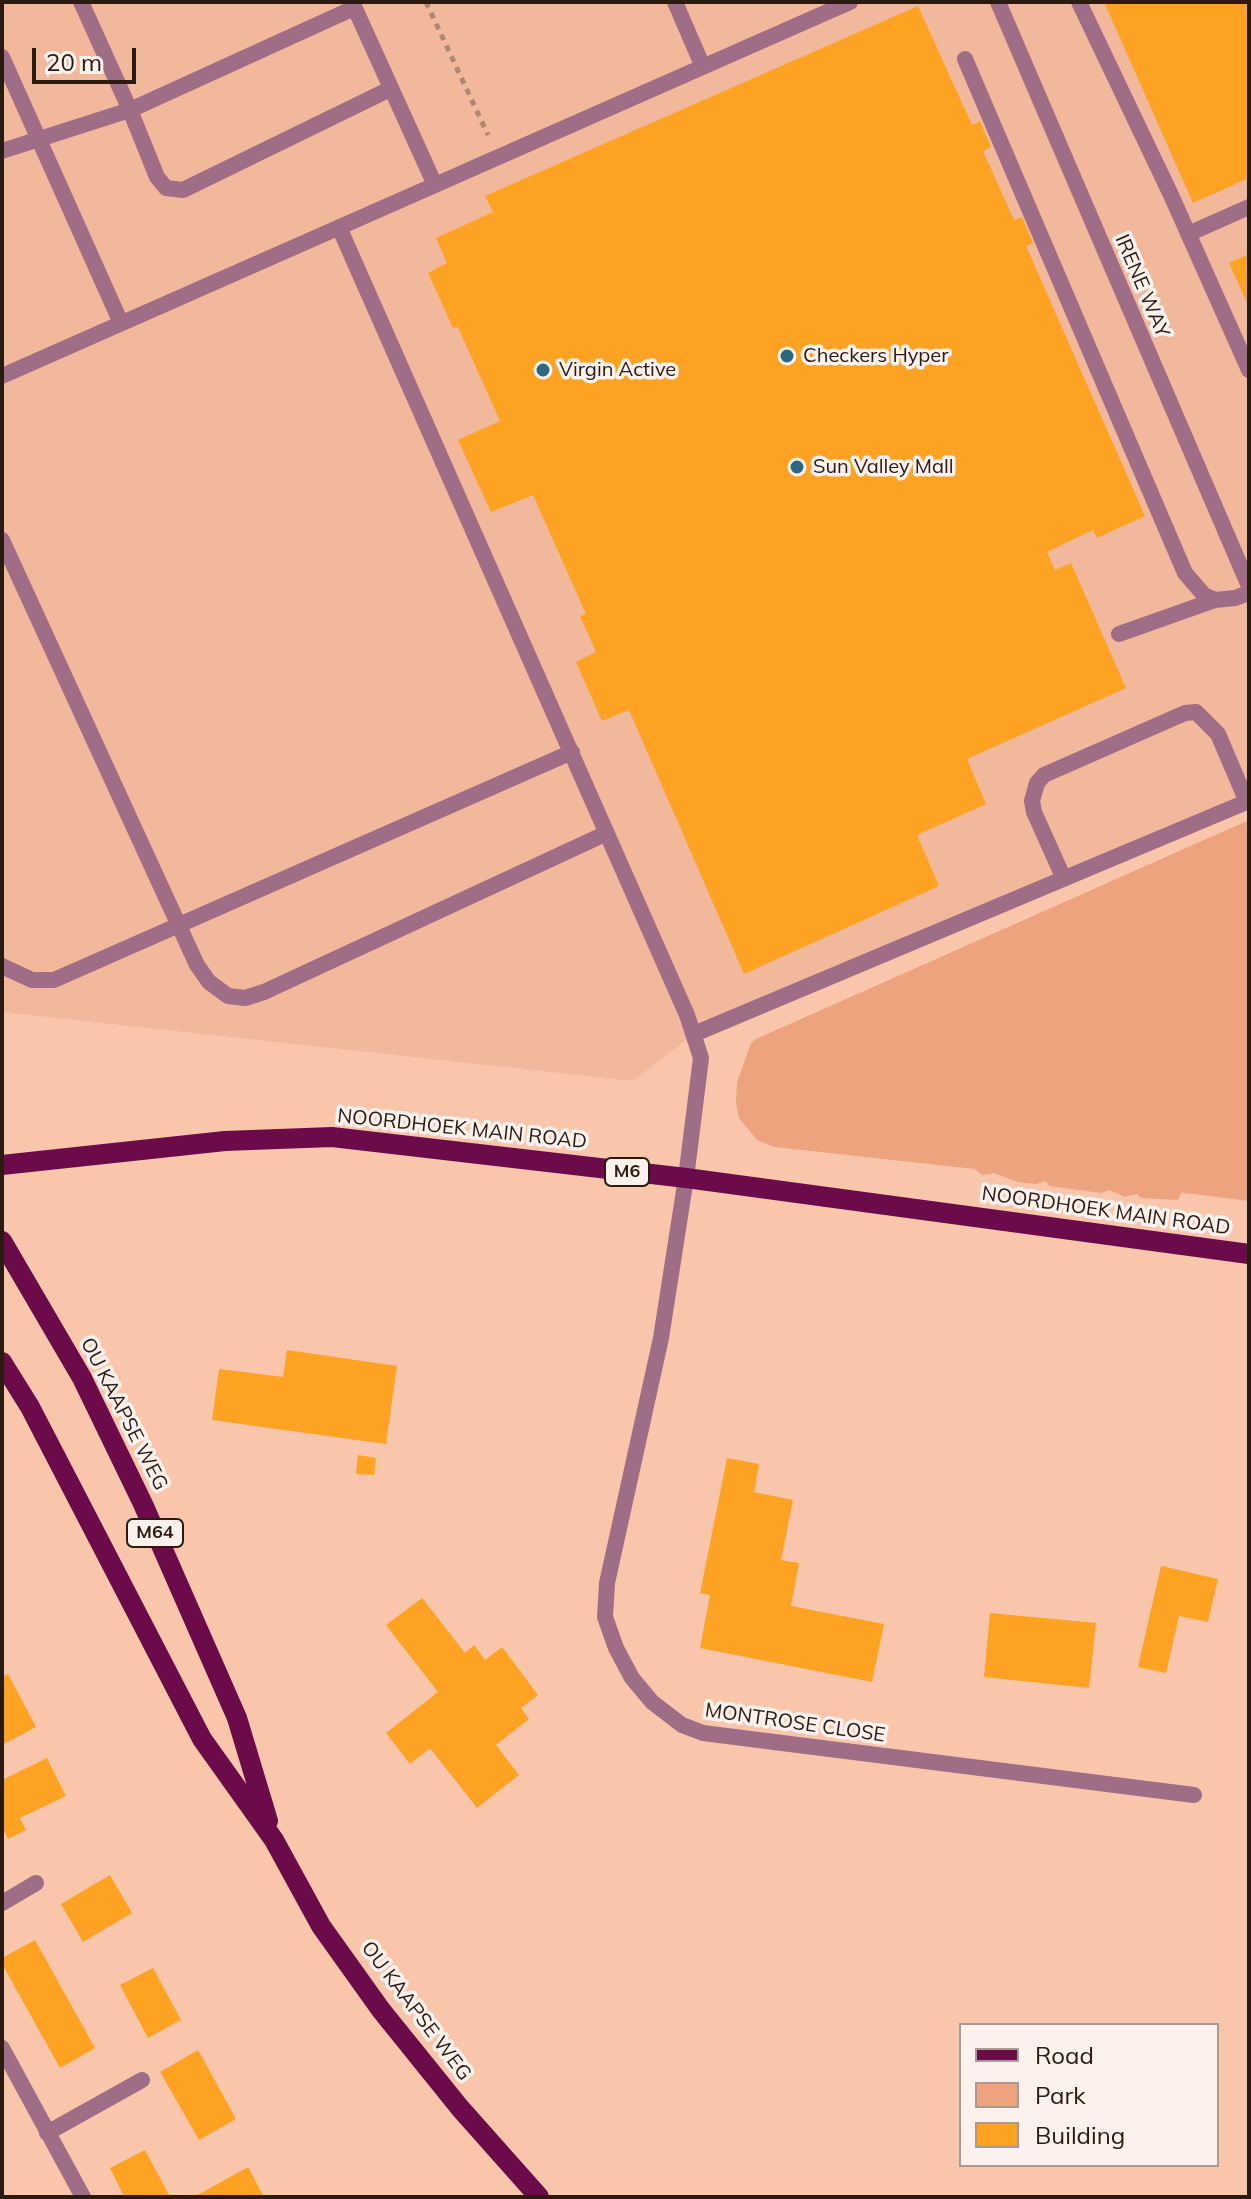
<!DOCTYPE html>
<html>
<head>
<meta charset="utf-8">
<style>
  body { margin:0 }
  #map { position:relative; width:1251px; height:2199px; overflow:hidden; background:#f9c6ac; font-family:Mulish,sans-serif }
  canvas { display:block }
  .frame { position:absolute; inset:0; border:4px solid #2c1910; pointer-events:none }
  .legend { position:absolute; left:959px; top:2023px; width:260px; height:144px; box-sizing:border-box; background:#fcf1ec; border:2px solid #a99b94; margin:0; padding:10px 14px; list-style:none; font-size:24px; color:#2c1910 }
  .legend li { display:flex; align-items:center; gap:16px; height:40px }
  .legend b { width:40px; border:2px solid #a99b94 }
  .scale { position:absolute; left:32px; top:48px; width:104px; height:36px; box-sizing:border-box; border:4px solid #2c1910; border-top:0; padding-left:10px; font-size:24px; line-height:28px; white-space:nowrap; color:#2c1910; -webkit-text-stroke:6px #fcf1ec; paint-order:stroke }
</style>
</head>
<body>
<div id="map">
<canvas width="1251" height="2199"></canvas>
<div class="frame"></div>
<ul class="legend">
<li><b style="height:10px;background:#6b0b49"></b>Road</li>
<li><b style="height:22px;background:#eca37e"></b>Park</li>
<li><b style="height:22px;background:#fda223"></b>Building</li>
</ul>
<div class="scale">20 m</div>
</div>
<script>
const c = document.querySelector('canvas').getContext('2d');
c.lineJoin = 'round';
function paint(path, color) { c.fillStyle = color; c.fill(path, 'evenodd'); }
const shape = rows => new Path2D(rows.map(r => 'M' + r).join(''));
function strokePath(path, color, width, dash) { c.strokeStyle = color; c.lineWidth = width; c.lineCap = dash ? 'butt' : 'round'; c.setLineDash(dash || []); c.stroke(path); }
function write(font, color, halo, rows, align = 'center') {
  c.font = font + ' Mulish,sans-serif'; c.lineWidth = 7; c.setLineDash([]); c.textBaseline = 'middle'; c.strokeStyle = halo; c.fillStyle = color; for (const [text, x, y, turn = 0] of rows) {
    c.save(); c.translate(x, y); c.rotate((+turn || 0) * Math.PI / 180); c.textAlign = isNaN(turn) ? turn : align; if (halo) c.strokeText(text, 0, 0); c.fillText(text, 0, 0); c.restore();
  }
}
paint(shape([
  [2,2,1249,2,1249,801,694,1034,633,1081,2,1012]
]), '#f2b89b');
paint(shape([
  [1249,820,1249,1201,1185,1193,1181,1193,1178,1200,1141,1198,1137,1194,1125,1197,1109,1190,1101,1193,1049,1186,1046,1181,1036,1184,1018,1182,994,1173,982,1175,975,1169,774,1147,757,1140,739,1118,736,1103,737,1082,751,1043,756,1039]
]), '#eca37e');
paint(shape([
  [1104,2,1249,2,1249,178,1193,203],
  [918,6,972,125,980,121,991,147,983,151,1014,220,1022,217,1033,243,1026,246,1145,516,1097,538,1093,530,1047,552,1055,570,1071,563,1126,688,967,759,986,804,917,835,939,886,744,974,629,710,602,721,576,662,596,652,580,616,586,614,533,495,491,512,458,440,500,421,458,327,453,328,428,273,447,263,436,238,493,212,485,196],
  [1249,254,1249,307,1229,263],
  [287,1350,397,1366,386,1444,212,1420,219,1369,283,1377],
  [358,1455,376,1458,374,1475,356,1474],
  [727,1458,759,1464,754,1492,793,1500,781,1560,799,1563,791,1606,884,1624,872,1682,700,1648,710,1595,700,1593],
  [1161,1566,1218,1579,1208,1622,1179,1616,1166,1673,1138,1667],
  [422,1598,465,1653,474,1645,485,1660,502,1647,538,1695,521,1708,529,1719,496,1745,519,1775,477,1808,430,1748,410,1764,386,1733,438,1692,386,1625],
  [990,1613,1096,1623,1089,1688,984,1677],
  [8,1674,36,1727,2,1745,2,1677],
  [47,1758,66,1796,20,1818,26,1830,8,1839,2,1827,2,1780],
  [110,1875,132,1913,83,1942,61,1904],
  [35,1940,95,2048,60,2068,2,1964,2,1958],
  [153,1968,181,2020,148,2038,120,1985],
  [198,2050,236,2119,199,2140,160,2072],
  [145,2150,170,2197,124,2197,110,2168],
  [248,2167,264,2197,194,2197]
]), '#fda223');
strokePath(shape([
  [426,2,488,135]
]), '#af8874', 5, [6, 6]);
strokePath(shape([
  [81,2,130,110,157,177,166,188,183,190,390,89],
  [352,2,435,185],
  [675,2,703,67],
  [1079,2,1171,195,1249,370],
  [2,57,121,323],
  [965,59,1185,573,1204,595,1215,600,1235,598,1249,593],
  [2,151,130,110,354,8],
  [339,227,687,1015,701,1058,686,1178],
  [1188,234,1249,207],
  [2,376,850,2],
  [2,540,197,965,209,982,228,996,245,998,264,992,607,833],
  [1119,634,1215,600],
  [1064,879,1034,812,1032,801,1037,783,1044,775,1185,713,1196,712,1218,734,1247,802],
  [2,966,32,980,54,980,572,752],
  [694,1034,1249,801]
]), '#a06d87', 16);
strokePath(shape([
  [998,2,1249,586],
  [686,1178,661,1338,607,1583,605,1617,616,1648,632,1678,652,1702,682,1725,703,1733,1194,1795],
  [2,1903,36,1883],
  [2,2048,83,2197],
  [47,2133,142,2080]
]), '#a06d87', 16);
strokePath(shape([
  [2,1165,225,1141,332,1137,686,1178,1249,1254],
  [2,1241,82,1378,143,1504,237,1718,268,1821],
  [2,1362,30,1407,202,1739,274,1840,321,1926,381,2010,460,2108,539,2197]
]), '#6b0b49', 20);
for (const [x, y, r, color] of [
  [787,356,8,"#2d6880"],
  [543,370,8,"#2d6880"],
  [797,467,8,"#2d6880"]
]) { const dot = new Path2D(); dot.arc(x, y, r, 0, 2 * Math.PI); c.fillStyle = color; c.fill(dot); strokePath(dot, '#fcf1ec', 3); }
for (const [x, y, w] of [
  [627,1172,44],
  [155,1533,56]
]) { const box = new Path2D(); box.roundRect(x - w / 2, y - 14, w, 28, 6); c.fillStyle = '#fcf1ec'; c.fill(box); strokePath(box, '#2c1910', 2); }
write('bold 18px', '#2c1910', null, [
  ["M6",627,1172],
  ["M64",155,1533]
]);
write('20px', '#2c1910', '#fcf1ec', [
  ["IRENE WAY",1142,286,67],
  ["NOORDHOEK MAIN ROAD",462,1129,6],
  ["NOORDHOEK MAIN ROAD",1106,1211,8],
  ["OU KAAPSE WEG",124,1414,63],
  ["MONTROSE CLOSE",795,1723,8],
  ["OU KAAPSE WEG",416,2011,53]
]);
write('20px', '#2c1910', '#fcf1ec', [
  ["Checkers Hyper",803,356],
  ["Virgin Active",559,370],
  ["Sun Valley Mall",813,467]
], 'left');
</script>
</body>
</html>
